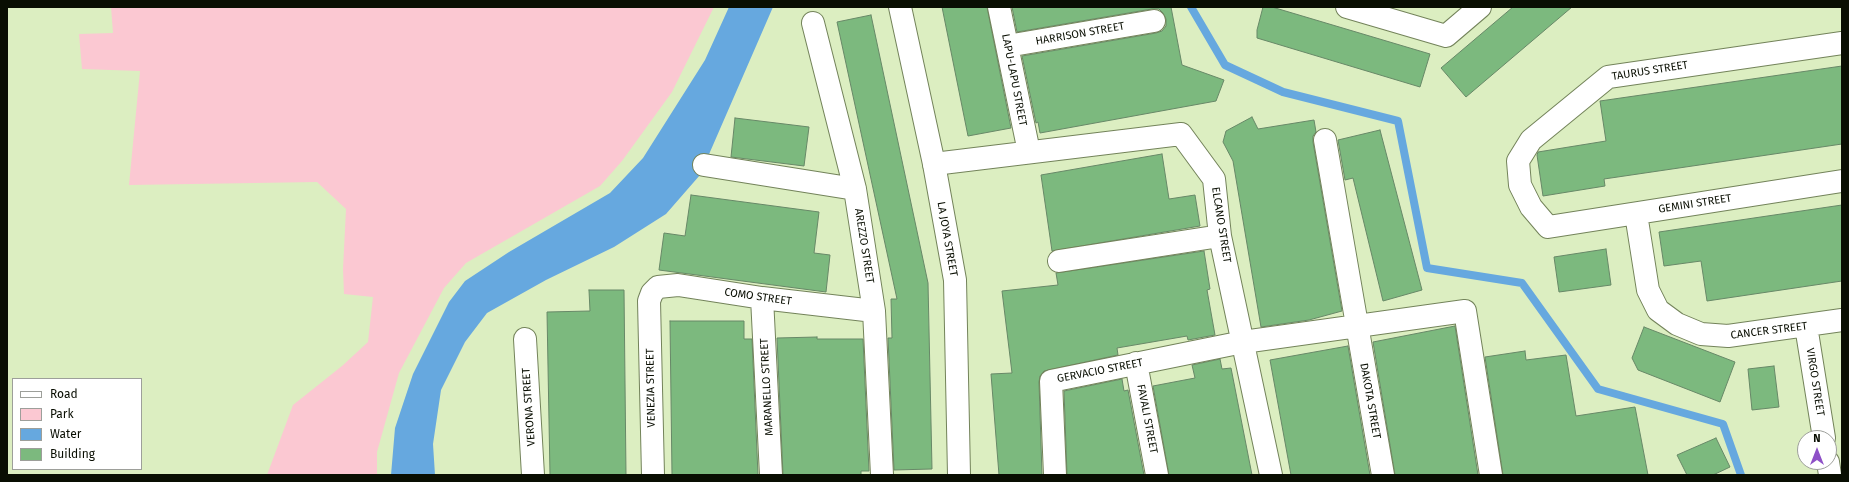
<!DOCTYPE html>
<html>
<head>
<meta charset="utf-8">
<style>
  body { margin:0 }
  #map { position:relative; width:1849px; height:482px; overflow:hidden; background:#dceec1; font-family:"Fira Sans",sans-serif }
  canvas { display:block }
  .frame { position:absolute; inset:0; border:8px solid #090e02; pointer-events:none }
  .legend { position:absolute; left:12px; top:378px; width:130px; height:92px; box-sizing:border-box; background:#fff; border:1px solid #9d9f9a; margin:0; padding:5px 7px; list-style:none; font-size:12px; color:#090e02 }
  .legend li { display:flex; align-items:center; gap:8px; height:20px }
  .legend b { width:20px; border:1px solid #9d9f9a }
  .north { position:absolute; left:1797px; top:430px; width:40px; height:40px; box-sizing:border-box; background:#fff; border:1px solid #9d9f9a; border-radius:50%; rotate:0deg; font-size:11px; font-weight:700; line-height:16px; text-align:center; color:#090e02 }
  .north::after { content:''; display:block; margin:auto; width:14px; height:18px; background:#8e50c7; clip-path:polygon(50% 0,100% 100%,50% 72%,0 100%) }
</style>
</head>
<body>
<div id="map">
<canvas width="1849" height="482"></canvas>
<div class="frame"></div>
<ul class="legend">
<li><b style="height:5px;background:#fff"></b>Road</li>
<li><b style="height:11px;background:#fbc8d2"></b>Park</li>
<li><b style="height:11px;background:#66a8df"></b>Water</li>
<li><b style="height:11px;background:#7cb97e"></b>Building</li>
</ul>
<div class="north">N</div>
</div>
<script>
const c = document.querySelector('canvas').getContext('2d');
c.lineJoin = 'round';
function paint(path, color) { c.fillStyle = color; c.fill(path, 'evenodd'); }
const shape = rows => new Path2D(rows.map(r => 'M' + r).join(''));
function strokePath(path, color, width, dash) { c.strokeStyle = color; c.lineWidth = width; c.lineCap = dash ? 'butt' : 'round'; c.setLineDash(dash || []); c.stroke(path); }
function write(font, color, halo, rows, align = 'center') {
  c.font = font + ' "Fira Sans",sans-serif'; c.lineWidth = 4; c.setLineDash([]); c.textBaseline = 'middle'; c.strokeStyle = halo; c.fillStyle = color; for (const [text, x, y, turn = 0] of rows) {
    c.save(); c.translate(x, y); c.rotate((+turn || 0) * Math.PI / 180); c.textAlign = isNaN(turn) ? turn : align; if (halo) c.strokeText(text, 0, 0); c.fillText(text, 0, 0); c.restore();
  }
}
paint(shape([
  [111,7,714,7,672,92,622,161,600,186,466,263,444,288,399,373,377,452,377,475,267,475,293,405,342,366,368,342,373,297,344,294,343,269,346,209,317,182,129,185,140,71,82,69,79,34,113,33]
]), '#fbc8d2');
paint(shape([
  [729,7,773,7,700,175,666,214,614,247,546,280,487,313,465,342,441,390,433,444,435,475,391,475,395,428,413,374,449,302,465,281,509,252,610,193,643,158,705,60]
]), '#66a8df');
strokePath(shape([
  [1191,7,1225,65,1283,92,1398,121,1427,268,1522,283,1598,389,1723,424,1741,475]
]), '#66a8df', 8);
const building = shape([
  [942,7,987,7,1011,128,968,136,942,7],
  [1012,7,1171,7,1182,65,1224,80,1216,101,1040,133,1038,122,1036,123,1022,56,1156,33,1162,31,1166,26,1166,19,1163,13,1159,9,1152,9,1017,32,1012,7],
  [1263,7,1272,7,1430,54,1420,87,1257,38,1257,30,1263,7],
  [1513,7,1572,7,1466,97,1441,68,1513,7],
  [871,15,928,283,932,469,894,470,888,338,892,338,891,299,897,299,837,22,871,15],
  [1842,66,1842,144,1604,179,1605,186,1543,196,1537,155,1538,152,1606,141,1600,101,1842,66],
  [1252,117,1258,129,1314,120,1316,132,1313,136,1313,142,1342,311,1309,320,1261,327,1233,161,1223,142,1226,131,1252,117],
  [735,118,809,127,804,166,731,157,735,118],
  [1380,130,1422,290,1383,301,1353,178,1345,180,1338,140,1380,130],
  [1162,154,1169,199,1195,195,1200,226,1052,251,1041,175,1162,154],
  [691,195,819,212,814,253,830,255,826,292,659,270,664,233,685,236,691,195],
  [1842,205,1842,281,1707,301,1701,261,1664,266,1659,232,1842,205],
  [1606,249,1611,285,1559,292,1554,257,1606,249],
  [1204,251,1210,289,1207,290,1215,335,1188,340,1187,336,1117,348,1118,355,1044,371,1040,376,1039,382,1042,475,999,475,991,374,1012,373,1002,291,1058,285,1056,273,1204,251],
  [589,290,624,290,626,475,550,475,547,312,590,311,589,290],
  [670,321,744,321,744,339,752,339,758,475,672,475,670,321],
  [1455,326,1478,475,1395,475,1373,342,1455,326],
  [1644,327,1735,362,1720,402,1638,370,1632,358,1644,327],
  [817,337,817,339,863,339,869,471,861,471,861,475,783,475,777,338,817,337],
  [1348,346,1370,475,1291,475,1270,360,1348,346],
  [1525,351,1526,360,1566,355,1576,416,1635,407,1648,475,1503,475,1485,357,1525,351],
  [1220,359,1222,369,1231,368,1252,475,1169,475,1153,386,1195,378,1192,365,1220,359],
  [1774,366,1779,407,1752,410,1748,369,1774,366],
  [1122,379,1124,391,1128,390,1144,475,1067,475,1064,391,1122,379],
  [1716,438,1730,467,1713,475,1687,475,1677,455,1716,438]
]);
paint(building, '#7cb97e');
strokePath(building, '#678867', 1);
const street = shape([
  [999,7,1029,152],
  [1347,7,1446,36,1480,7],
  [813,23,855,189,874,311,882,475],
  [1842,43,1608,77,1531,140,1518,161,1520,185,1531,207,1548,227,1842,181],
  [1007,46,1154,21],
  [1325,140,1383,475],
  [934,164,1181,134,1214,179,1220,236,1271,475],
  [704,165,855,189],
  [1636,214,1648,290,1658,310,1677,324,1701,334,1728,336,1842,320],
  [1059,261,1220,236],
  [762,298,771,475],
  [1806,326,1824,438],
  [525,339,533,475],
  [1136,363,1157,475],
  [1828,462,1830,475],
  [653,475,649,301,652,293,658,287,678,285,762,298,874,311],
  [1055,475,1051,381,1243,342,1465,311,1491,475]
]);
const secondary = shape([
  [900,7,934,164,955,280,959,475]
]);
strokePath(street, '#73835a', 24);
strokePath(secondary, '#73835a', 24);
strokePath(street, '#fff', 22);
strokePath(secondary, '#fff', 22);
write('11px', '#090e02', '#fff', [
  ["HARRISON STREET",1080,34,-10],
  ["TAURUS STREET",1650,71,-9],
  ["LAPU-LAPU STREET",1014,80,79],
  ["GEMINI STREET",1695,204,-9],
  ["ELCANO STREET",1221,225,81],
  ["LA JOYA STREET",947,239,80],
  ["AREZZO STREET",864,246,81],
  ["COMO STREET",758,297,8],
  ["CANCER STREET",1769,331,-7],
  ["GERVACIO STREET",1100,371,-11],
  ["VIRGO STREET",1815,382,81],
  ["MARANELLO STREET",767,387,-93],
  ["VENEZIA STREET",651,388,-91],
  ["DAKOTA STREET",1370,401,80],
  ["VERONA STREET",529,407,-94],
  ["FAVALI STREET",1147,419,79]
]);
</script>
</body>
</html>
